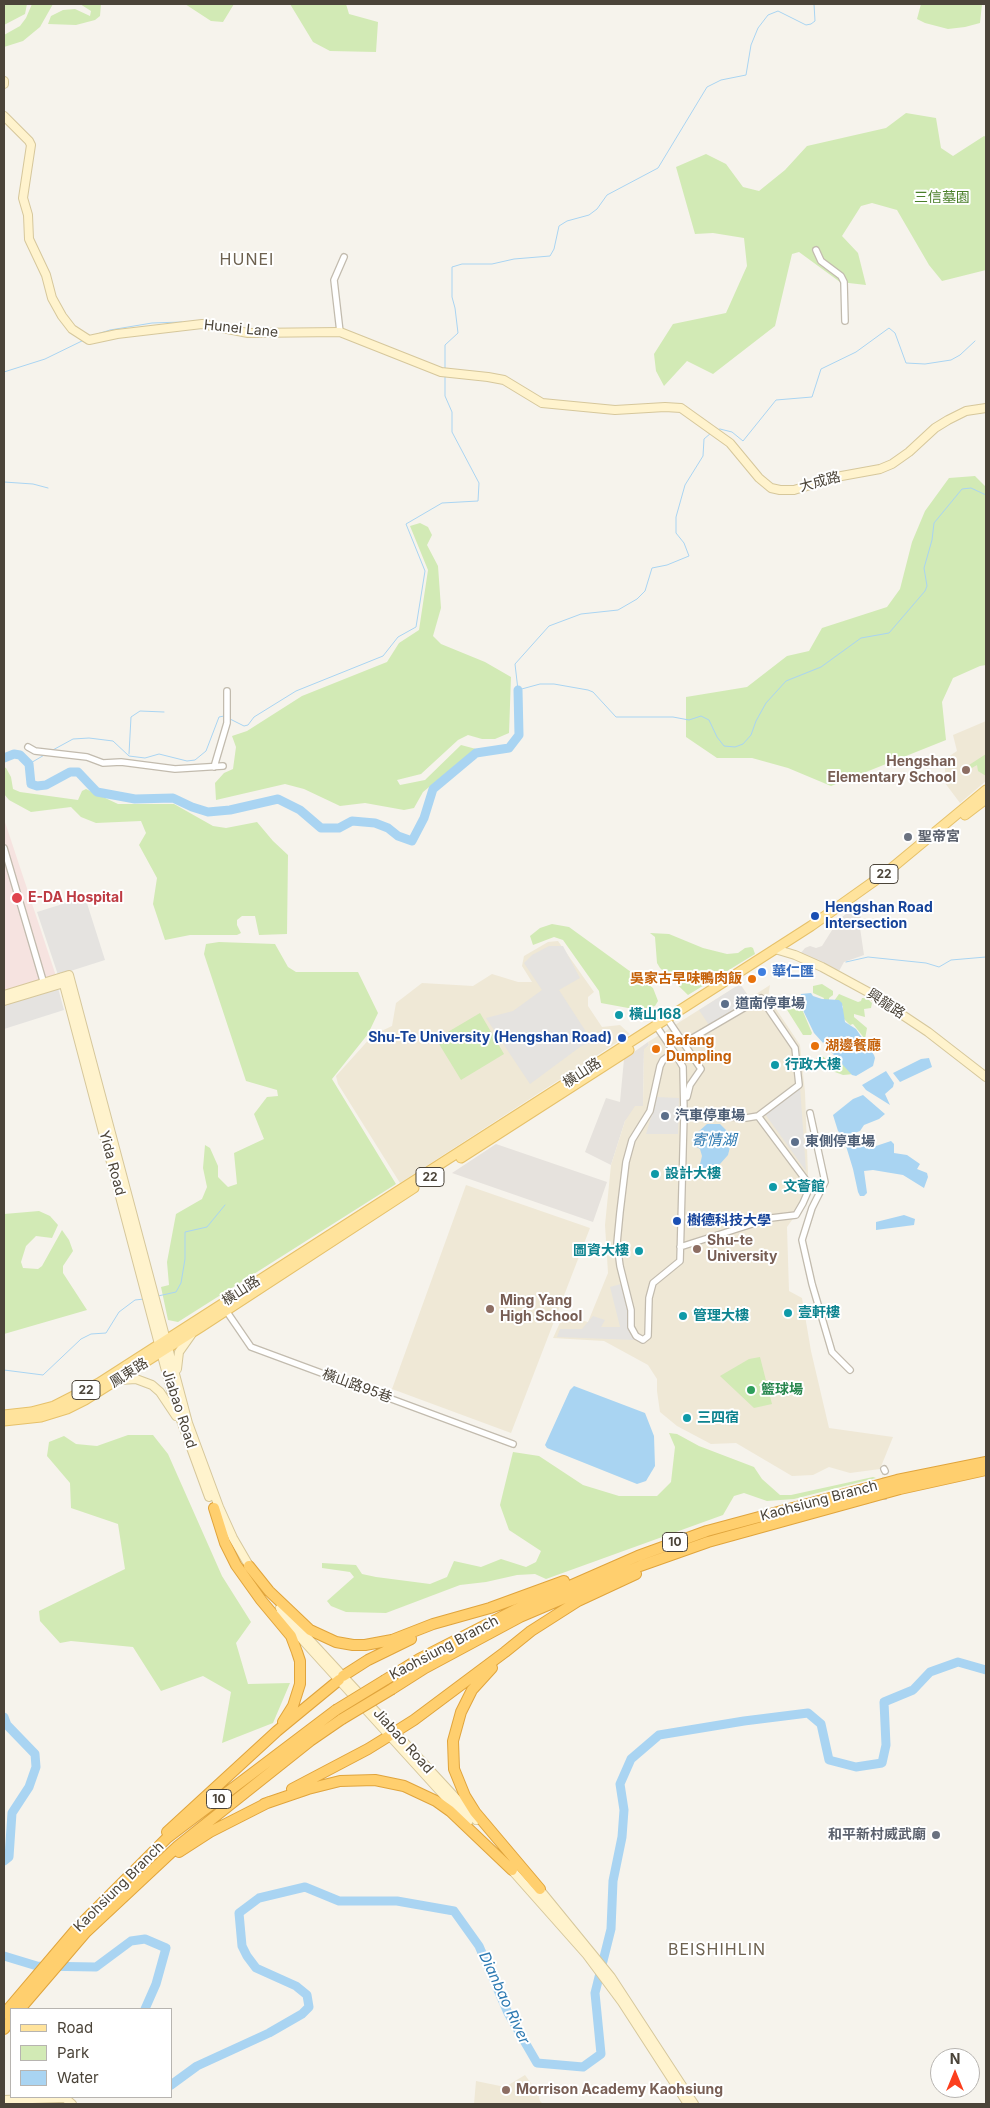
<!DOCTYPE html>
<html>
<head>
<meta charset="utf-8">
<style>
  body { margin:0 }
  #map { position:relative; width:990px; height:2108px; overflow:hidden; background:#f6f3ec; font-family:Inter,sans-serif }
  canvas { display:block }
  .frame { position:absolute; inset:0; border:5px solid #4b4439; pointer-events:none }
  .legend { position:absolute; left:10px; top:2008px; width:162px; height:90px; box-sizing:border-box; background:#fff; border:1px solid #b7b4b0; margin:0; padding:6px 9px; list-style:none; font-size:15px; color:#4b4439 }
  .legend li { display:flex; align-items:center; gap:10px; height:25px }
  .legend b { width:25px; border:1px solid #b7b4b0 }
  .north { position:absolute; left:930px; top:2048px; width:50px; height:50px; box-sizing:border-box; background:#fff; border:1px solid #b7b4b0; border-radius:50%; rotate:0deg; font-size:14px; font-weight:700; line-height:20px; text-align:center; color:#4b4439 }
  .north::after { content:''; display:block; margin:auto; width:18px; height:22px; background:#fc3f1d; clip-path:polygon(50% 0,100% 100%,50% 72%,0 100%) }
</style>
</head>
<body>
<div id="map">
<canvas width="990" height="2108"></canvas>
<div class="frame"></div>
<ul class="legend">
<li><b style="height:6px;background:#ffe39c"></b>Road</li>
<li><b style="height:14px;background:#d2eab5"></b>Park</li>
<li><b style="height:14px;background:#a9d4f2"></b>Water</li>
</ul>
<div class="north">N</div>
</div>
<script>
const c = document.querySelector('canvas').getContext('2d');
c.lineJoin = 'round';
function paint(path, color) { c.fillStyle = color; c.fill(path, 'evenodd'); }
const shape = rows => new Path2D(rows.map(r => 'M' + r).join(''));
function strokePath(path, color, width, dash) { c.strokeStyle = color; c.lineWidth = width; c.lineCap = dash ? 'butt' : 'round'; c.setLineDash(dash || []); c.stroke(path); }
function write(font, color, halo, rows, align = 'center') {
  c.font = font + ' Inter,"Noto Sans TC",sans-serif'; c.lineWidth = 4; c.setLineDash([]); c.textBaseline = 'middle'; c.strokeStyle = halo; c.fillStyle = color; for (const [text, x, y, turn = 0] of rows) {
    c.save(); c.translate(x, y); c.rotate((+turn || 0) * Math.PI / 180); c.textAlign = isNaN(turn) ? turn : align; if (halo) c.strokeText(text, 0, 0); c.fillText(text, 0, 0); c.restore();
  }
}
paint(shape([
  [859,905,861,920,859,921,864,955,844,962,839,971,800,954,805,948,810,946,816,948,822,946,839,919],
  [648,1042,649,1045,644,1050,643,1107,625,1121,611,1165,585,1152,606,1098,620,1102,624,1059],
  [496,1144,607,1182,593,1222,452,1173]
]), '#e6e2dd');
paint(shape([
  [986,721,986,781,960,803,945,783,945,759,957,751,953,735],
  [558,941,594,992,588,997,588,1006,602,1027,620,1025,630,1034,400,1183,338,1084,336,1076,373,1035,392,1026,396,1003,422,983,473,986,492,974,518,982,532,982,522,966,524,956,548,942],
  [740,984,750,998,770,985,768,997,800,1045,805,1092,808,1175,805,1202,787,1227,789,1291,802,1298,811,1351,829,1428,893,1437,880,1469,850,1473,829,1467,813,1475,792,1476,736,1443,711,1444,677,1426,660,1412,657,1391,657,1379,648,1365,604,1341,553,1338,563,1316,588,1322,608,1273,605,1225,611,1165,625,1121,635,1106,643,1106,644,1049,649,1045,648,1042],
  [466,1185,590,1228,511,1433,392,1389],
  [525,2075,538,2093,540,2101,543,2104,474,2104,476,2081,505,2087]
]), '#efe8d6');
paint(shape([
  [4,819,56,976,4,991]
]), '#f6e3e0');
paint(shape([
  [4,4,27,4,25,14,4,25],
  [32,4,53,4,40,27,23,41,4,47,4,35,20,26,26,18],
  [80,4,101,4,100,16,95,20,76,25,48,24,51,16,63,10,75,9,90,16,91,11],
  [185,4,234,4,223,22,211,21],
  [290,4,346,4,349,14,378,22,376,52,330,51,313,42],
  [921,4,982,4,980,23,965,27,948,29,925,23,917,19],
  [906,113,936,118,941,148,953,156,984,136,986,137,986,270,942,281,929,265,897,210,872,203,861,206,842,236,858,253,866,285,840,282,799,252,792,254,775,326,713,374,687,361,664,386,656,371,654,354,673,324,726,313,747,266,744,238,713,233,695,234,676,167,706,154,726,164,743,187,759,191,785,170,807,146,886,128],
  [975,476,986,487,986,665,980,666,953,678,942,702,946,740,831,786,788,768,752,758,717,758,686,737,686,697,747,687,787,656,809,651,822,628,887,607,900,589,912,542,925,511,949,478],
  [420,523,428,527,432,535,427,545,438,566,441,608,433,636,441,644,485,662,511,677,509,733,495,739,482,739,468,735,458,740,421,774,397,780,400,785,425,780,461,745,476,749,423,792,414,808,404,810,365,803,340,806,304,789,285,784,216,800,215,783,224,773,233,769,236,747,232,736,247,731,302,696,387,662,399,643,419,630,428,570,410,526],
  [986,754,986,776,978,771,977,765,970,769,969,765],
  [4,767,6,768,11,777,13,789,20,792,78,800,82,791,86,789,118,804,174,804,213,826,226,828,257,822,273,841,288,855,287,934,259,935,255,916,242,916,237,920,237,925,241,933,237,935,190,935,165,940,153,904,157,878,139,845,146,833,141,821,96,823,81,817,71,807,31,812,9,800,4,794],
  [552,924,569,927,653,988,658,1001,655,1006,639,1010,601,1003,599,991,563,940,554,937,533,945,530,936,540,928],
  [650,933,669,934,703,948,727,954,738,953,745,948,751,947,753,948,755,954,688,995,660,968,657,963,655,937],
  [219,942,275,944,288,967,296,972,358,972,378,1013,368,1034,332,1079,396,1184,178,1322,168,1320,161,1287,169,1285,167,1262,176,1214,202,1199,207,1187,203,1168,205,1145,210,1148,218,1166,218,1177,228,1187,237,1184,234,1153,264,1139,254,1114,267,1097,278,1096,277,1090,246,1081,204,954,206,944],
  [822,984,833,991,833,995,829,998,829,1001,823,1002,824,998,813,993,813,986],
  [839,994,858,1002,861,1001,862,998,867,998,872,1003,871,1008,864,1009,865,1017,854,1014,854,1017,867,1028,865,1039,853,1024,850,1025,843,1018,843,1006,834,1001],
  [795,1000,799,1002,812,1033,811,1035,803,1035,784,1005,787,1001],
  [480,1013,504,1054,461,1080,436,1039],
  [821,1055,830,1062,835,1055,854,1074,843,1075,824,1068,824,1062,816,1059],
  [39,1211,50,1216,58,1225,52,1238,36,1236,26,1246,21,1262,23,1268,38,1269,42,1266,62,1230,69,1240,73,1251,63,1266,63,1273,87,1310,4,1334,4,1214],
  [760,1357,772,1404,754,1408,720,1376,749,1359],
  [669,1433,677,1434,699,1446,754,1467,762,1479,780,1495,791,1495,873,1477,876,1478,794,1499,767,1501,744,1493,734,1496,723,1515,546,1579,535,1574,517,1575,486,1582,460,1585,386,1613,346,1612,331,1606,327,1601,354,1577,350,1572,322,1568,322,1563,356,1565,362,1574,376,1577,430,1584,447,1577,454,1561,481,1567,501,1559,526,1567,536,1562,541,1551,509,1530,500,1505,513,1452,539,1456,583,1485,619,1496,657,1496,671,1482,675,1447],
  [128,1435,153,1435,168,1454,222,1576,251,1622,236,1643,248,1684,290,1683,273,1723,222,1743,231,1692,203,1676,161,1691,133,1647,71,1641,60,1643,40,1621,39,1611,125,1569,118,1524,71,1508,70,1483,47,1456,49,1442,64,1436,76,1444,97,1446]
]), '#d2eab5');
paint(shape([
  [85,897,105,960,58,975,37,912],
  [549,946,563,946,580,978,559,990,592,1041,580,1047,530,1084,486,1018,513,1011,542,990,524,963,532,955],
  [740,984,750,999,709,1025,699,1010],
  [58,988,64,1010,4,1029,4,1004],
  [800,1087,806,1171,765,1114],
  [657,1097,679,1098,678,1134,646,1134],
  [621,1284,635,1340,557,1337,560,1329,582,1329,593,1316,605,1320,601,1327,620,1327,610,1287]
]), '#e5e3e0');
paint(shape([
  [811,993,813,996,822,999,839,1000,842,1003,845,1022,856,1029,874,1055,875,1058,873,1066,856,1076,852,1075,814,1033,800,1004,800,998,801,994],
  [929,1058,932,1067,900,1082,893,1073,921,1059],
  [886,1071,894,1083,893,1087,885,1094,890,1105,866,1090,862,1085],
  [863,1095,885,1114,879,1119,864,1125,860,1131,844,1137,838,1131,833,1115,853,1099],
  [707,1124,720,1124,729,1133,731,1143,728,1155,720,1164,709,1166,703,1172,698,1173,702,1156,700,1149,695,1146,695,1140,697,1133],
  [861,1138,862,1141,876,1146,891,1141,894,1144,894,1153,907,1155,920,1164,917,1169,927,1173,928,1177,924,1188,903,1175,873,1170,864,1171,867,1193,864,1196,860,1196,858,1192,853,1169,846,1146,849,1141,856,1141],
  [904,1215,915,1219,914,1225,876,1230,876,1222],
  [574,1386,645,1413,654,1436,655,1466,646,1481,637,1484,547,1448,545,1445,570,1390]
]), '#a9d4f2');
strokePath(shape([
  [94,335,110,330,152,323,182,322],
  [445,368,445,345,458,333,455,308,452,297,452,267,462,264,492,264,514,259,550,256,554,249,559,226,567,221,589,215,597,209,607,195,658,168,707,87,721,80,746,75,751,45,758,28,768,15,778,11,806,25,811,24,815,21,814,4],
  [4,372,45,359,84,340],
  [716,430,720,429,732,432,743,441,776,400,812,397,821,369,856,352,889,328,895,333,906,363,925,364,951,360,960,355,975,341],
  [711,433,704,439,703,456,685,485,676,517,676,533,684,543,689,556,667,565,652,568,645,591,637,599,618,610,581,614,549,626,515,664,518,690,540,684,554,684,588,690,593,692,616,717,673,717,689,720,701,716,709,720,717,737,724,746,735,747,743,744,751,735,756,721,766,703,786,681,821,667,861,638,889,633,925,591,927,586,924,568,932,540,934,523,962,489,971,488,986,495],
  [4,482,33,484,48,488],
  [230,719,244,726,248,725,254,717,296,691,383,656,398,637,416,627,425,571,406,524,442,503,478,501,479,483,452,432,452,412,445,396,445,375],
  [51,751,73,739,89,738,113,741,129,756,145,758,159,754,187,761,195,760,206,751,219,717,224,716],
  [129,754,131,717,140,711,164,712],
  [29,764,46,754],
  [846,962,868,957,926,963,939,967,951,960,986,957],
  [158,1296,176,1292,181,1283,185,1259,185,1232,207,1227,225,1205],
  [4,1370,43,1375,81,1339,91,1334,106,1333,119,1312,135,1300,144,1299]
]), '#a9d4f2', 1);
strokePath(shape([
  [4,758,14,754,20,755,29,764,31,784,37,786,46,785,70,772,78,772,97,792,135,799,173,798,192,807,208,812,230,810,278,799,300,810,321,828,339,828,352,821,375,823,388,828,398,836,412,841,424,818,433,789,476,753,509,748,519,735,518,690],
  [4,1717,7,1725,35,1754,36,1767,29,1787,12,1813,9,1857,4,1861],
  [4,1956,37,1966,96,1967,131,1941,145,1939,166,1948,156,1984,145,2009],
  [171,2085,197,2066,269,2033,302,2014,309,2007,307,1995,296,1986,256,1968,247,1956,242,1946,239,1913,259,1898,305,1887,339,1901,397,1901,454,1911,479,1946,508,2013,537,2063,583,2067,601,2054,595,1993,611,1929,613,1881,622,1837,624,1810,620,1784,631,1759,659,1735,744,1721,808,1713,821,1724,829,1760,856,1767,882,1763,886,1745,884,1702,913,1690,930,1672,958,1662,986,1670]
]), '#a9d4f2', 9);
strokePath(shape([
  [884,1500,885,1471]
]), '#d4d0c8', 5.5, [5.5, 3]);
const street = shape([
  [816,250,821,261,841,276,844,282,845,321],
  [340,332,334,280,344,257],
  [28,747,35,751,87,757,103,763,121,762,175,769,223,766],
  [214,767,227,723,227,691],
  [4,848,44,984],
  [670,1023,701,1069,690,1085,687,1097],
  [659,1030,674,1052,683,1067,684,1114,680,1261,653,1283,649,1298,648,1336,643,1340,636,1336,631,1327,631,1310,620,1266,617,1243,620,1212,626,1162,632,1140,650,1111,660,1066,663,1060,674,1052],
  [810,1113,825,1182,812,1208,802,1240,812,1284,832,1352,850,1370],
  [684,1114,746,1118,758,1116,799,1085,795,1048,761,998,684,1043],
  [680,1247,771,1218,796,1215,803,1203,809,1189,808,1183,758,1116],
  [225,1309,251,1347,513,1444],
  [884,1469,885,1471]
]);
const secondary = shape([
  [4,81,4,84],
  [4,116,29,141,31,145,23,198,28,215,29,239,46,275,52,298,62,316,72,329,89,340,117,334,202,324,248,333,340,332,441,372,488,377,504,380,542,403,615,410,665,407,681,408,730,443,759,478,771,488,780,490,794,490,836,477,880,469,892,464,909,452,935,428,948,420,966,411,986,408],
  [775,949,795,955,822,967,868,992,928,1032,986,1077],
  [62,977,174,1401,209,1497],
  [4,995,69,975,188,1423,219,1507,233,1538,251,1569],
  [4,1001,67,982],
  [177,1369,179,1352,191,1335],
  [120,1380,136,1379,152,1385,160,1392,176,1416],
  [280,1608,476,1820],
  [279,1614,468,1822],
  [509,1867,587,1955,622,2002,688,2104],
  [536,1885,611,1977,694,2104],
  [4,2100,59,2098,65,2098,72,2104]
]);
const primary = shape([
  [965,815,986,799],
  [461,1158,629,1050],
  [4,1415,31,1412,54,1406,99,1383,811,926,887,872,986,790],
  [4,1421,41,1417,67,1409,85,1400,201,1327,414,1188]
]);
const highway = shape([
  [214,1508,225,1543,236,1565,261,1600,291,1636,297,1652,300,1661,300,1684,293,1706,283,1722],
  [249,1566,269,1591,310,1630,336,1642,353,1645,365,1645,392,1640,433,1624,490,1608,564,1581],
  [492,1668,472,1690,461,1712,453,1741,454,1769,465,1796,475,1812,540,1889],
  [343,1676,368,1660,411,1639],
  [385,1680,419,1659,517,1609,638,1556,707,1531,897,1480,986,1462],
  [392,1689,425,1668,520,1617,640,1566,708,1542,900,1489,986,1470],
  [395,1732,414,1720,505,1652,531,1631,578,1601,636,1574],
  [292,1789,368,1749,389,1736],
  [264,1804,308,1789,340,1781,375,1780,404,1786,436,1801,450,1811,512,1870],
  [167,1832,277,1731,339,1680],
  [179,1852,210,1832,269,1802],
  [20,2009,86,1932,178,1846,310,1741,342,1719],
  [4,2014,78,1927,167,1838,336,1710],
  [4,2029,11,2020]
]);
strokePath(street, '#c2bbae', 8);
strokePath(secondary, '#d6c79b', 10);
strokePath(primary, '#e6c16a', 11);
strokePath(highway, '#e0a43c', 12);
strokePath(street, '#fff', 5.5);
strokePath(secondary, '#fff3cd', 8);
strokePath(primary, '#ffe39c', 9);
strokePath(highway, '#ffcf6e', 10);
const highwayBridge = shape([
  [336,1710,385,1680],
  [342,1719,392,1689]
]);
strokePath(highwayBridge, '#e0a43c', 12, []);
strokePath(highwayBridge, '#ffcf6e', 10);
for (const [x, y, r, color] of [
  [966,770,5,"#8d6e63"],
  [908,837,5,"#6b7280"],
  [17,898,6,"#e0444e"],
  [815,916,5,"#1a4fb4"],
  [762,972,5,"#3f7fe0"],
  [752,979,5,"#e8710a"],
  [725,1004,5,"#5c6f8a"],
  [619,1015,5,"#0f9aa8"],
  [622,1038,5,"#1a4fb4"],
  [815,1046,5,"#e8710a"],
  [656,1049,5,"#e8710a"],
  [775,1065,5,"#0f9aa8"],
  [665,1116,5,"#5c6f8a"],
  [795,1142,5,"#5c6f8a"],
  [655,1174,5,"#0f9aa8"],
  [773,1187,5,"#0f9aa8"],
  [677,1221,5,"#1a4fb4"],
  [697,1249,5,"#8d6e63"],
  [639,1251,5,"#0f9aa8"],
  [490,1309,5,"#8d6e63"],
  [788,1313,5,"#0f9aa8"],
  [683,1316,5,"#0f9aa8"],
  [751,1390,5,"#2e9e5b"],
  [687,1418,5,"#0f9aa8"],
  [936,1835,5,"#6b7280"],
  [506,2090,5,"#8d6e63"]
]) { const dot = new Path2D(); dot.arc(x, y, r, 0, 2 * Math.PI); c.fillStyle = color; c.fill(dot); strokePath(dot, '#fff', 2); }
for (const [x, y, w] of [
  [884,874,28],
  [430,1177,28],
  [86,1390,28],
  [675,1542,25],
  [219,1799,25]
]) { const box = new Path2D(); box.roundRect(x - w / 2, y - 9.5, w, 19, 4); c.fillStyle = '#fff'; c.fill(box); strokePath(box, '#4b4439', 1); }
write('bold 12px', '#4b4439', null, [
  ["22",884,874],
  ["22",430,1177],
  ["22",86,1390],
  ["10",675,1542],
  ["10",219,1799]
]);
write('14px', '#4a7f2a', '#fff', [
  ["三信墓園",942,198]
]);
write('14px', '#4b4439', '#fff', [
  ["Hunei Lane",241,329,6],
  ["大成路",820,482,-15],
  ["興龍路",886,1004,33],
  ["橫山路",582,1073,-33],
  ["Yida Road",112,1163,75],
  ["橫山路",241,1291,-33],
  ["鳳東路",129,1373,-32],
  ["橫山路95巷",357,1386,20],
  ["Jiabao Road",179,1409,72],
  ["Kaohsiung Branch",819,1501,-15],
  ["Kaohsiung Branch",444,1648,-28],
  ["Jiabao Road",403,1741,48],
  ["Kaohsiung Branch",119,1887,-45]
]);
write('bold 14px', '#785e54', '#fff', [
  ["Hengshan",956,762,"right"],
  ["Elementary School",956,778,"right"],
  ["Shu-te",707,1241],
  ["University",707,1257],
  ["Ming Yang",500,1301],
  ["High School",500,1317],
  ["Morrison Academy Kaohsiung",516,2090]
], 'left');
write('bold 14px', '#5b616d', '#fff', [
  ["聖帝宮",918,837],
  ["和平新村威武廟",926,1835,"right"]
], 'left');
write('bold 14px', '#be3a42', '#fff', [
  ["E-DA Hospital",28,898]
], 'left');
write('bold 14px', '#164399', '#fff', [
  ["Hengshan Road",825,908],
  ["Intersection",825,924],
  ["Shu-Te University (Hengshan Road)",612,1038,"right"],
  ["樹德科技大學",687,1221]
], 'left');
write('bold 14px', '#366cbe', '#fff', [
  ["華仁匯",772,972]
], 'left');
write('bold 14px', '#c56008', '#fff', [
  ["吳家古早味鴨肉飯",742,979,"right"],
  ["Bafang",666,1041],
  ["Dumpling",666,1057],
  ["湖邊餐廳",825,1046]
], 'left');
write('bold 14px', '#4e5e75', '#fff', [
  ["道南停車場",735,1004],
  ["汽車停車場",675,1116],
  ["東側停車場",805,1142]
], 'left');
write('bold 14px', '#0d838f', '#fff', [
  ["橫山168",629,1015],
  ["行政大樓",785,1065],
  ["設計大樓",665,1174],
  ["文薈館",783,1187],
  ["圖資大樓",629,1251,"right"],
  ["壹軒樓",798,1313],
  ["管理大樓",693,1316],
  ["三四宿",697,1418]
], 'left');
write('bold 14px', '#27864d', '#fff', [
  ["籃球場",761,1390]
], 'left');
write('italic 15px', '#2e7ab2', '#fff', [
  ["寄情湖",714,1140],
  ["Dianbao River",504,1998,65]
]);
c.letterSpacing = '1px';
write('16px', '#6e6250', '#fff', [
  ["HUNEI",247,260],
  ["BEISHIHLIN",717,1950]
]);
c.letterSpacing = '0px';
</script>
</body>
</html>
